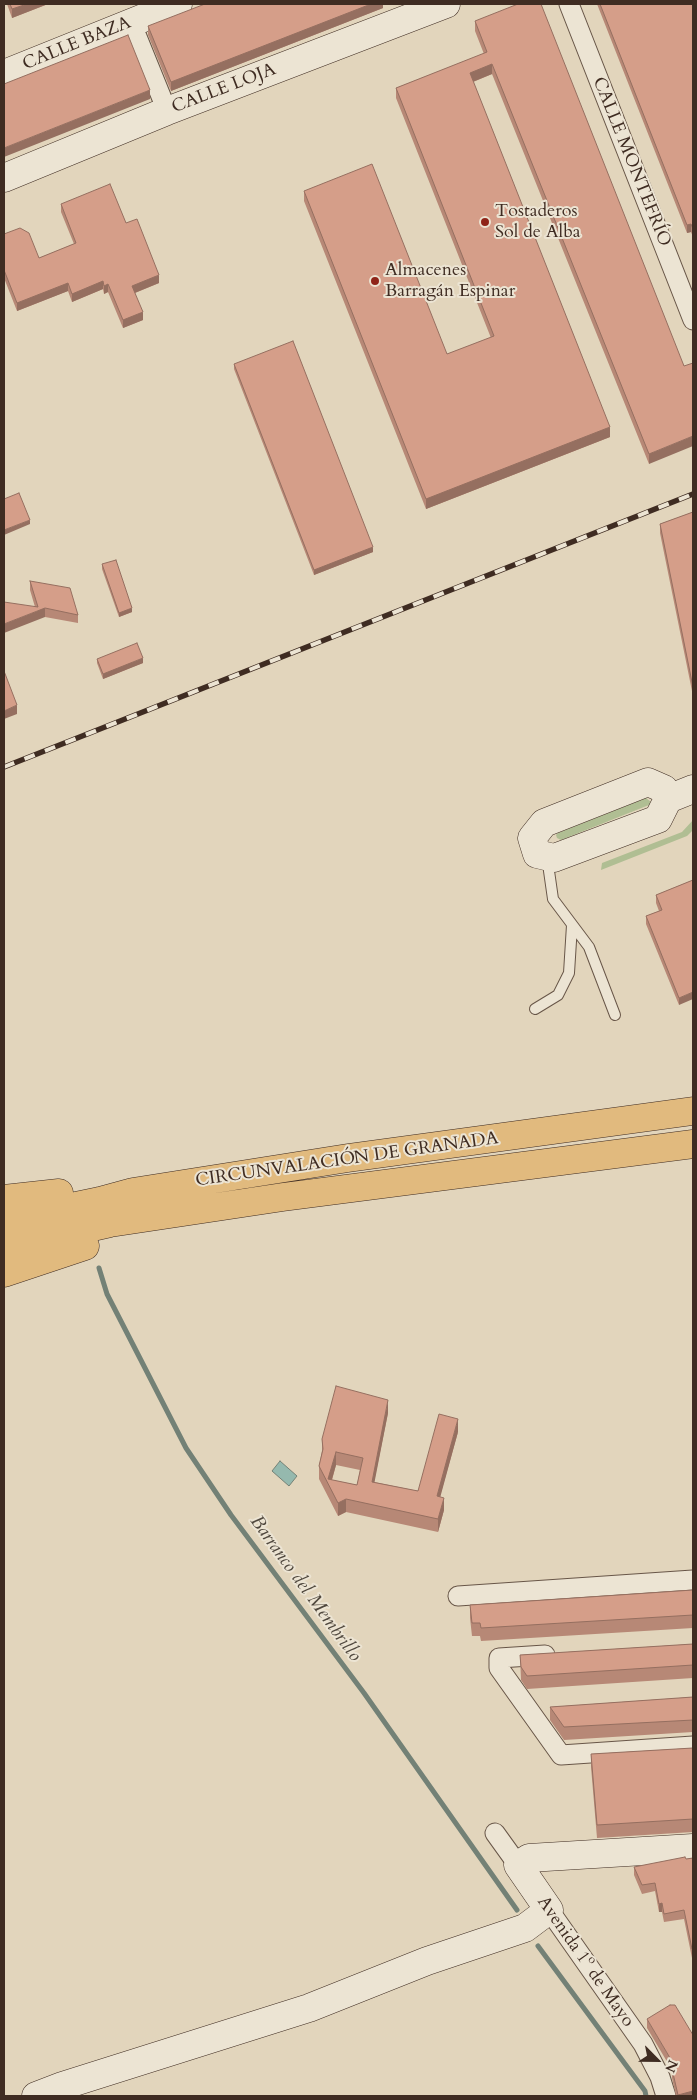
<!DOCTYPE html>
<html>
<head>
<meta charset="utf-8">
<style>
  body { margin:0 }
  #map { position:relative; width:697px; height:2100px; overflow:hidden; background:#e2d5bc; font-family:Cardo,serif }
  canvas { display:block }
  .frame { position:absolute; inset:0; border:5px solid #3f2c22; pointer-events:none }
  .north { position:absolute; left:632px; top:2035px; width:50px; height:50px; -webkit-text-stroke:4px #ece4d3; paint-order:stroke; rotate:113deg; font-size:14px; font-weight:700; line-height:20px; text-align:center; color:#3f2c22 }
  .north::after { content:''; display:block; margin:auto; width:18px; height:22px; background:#3f2c22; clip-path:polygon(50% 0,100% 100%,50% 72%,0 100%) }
</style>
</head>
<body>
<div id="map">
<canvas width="697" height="2100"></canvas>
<div class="frame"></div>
<div class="north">N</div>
</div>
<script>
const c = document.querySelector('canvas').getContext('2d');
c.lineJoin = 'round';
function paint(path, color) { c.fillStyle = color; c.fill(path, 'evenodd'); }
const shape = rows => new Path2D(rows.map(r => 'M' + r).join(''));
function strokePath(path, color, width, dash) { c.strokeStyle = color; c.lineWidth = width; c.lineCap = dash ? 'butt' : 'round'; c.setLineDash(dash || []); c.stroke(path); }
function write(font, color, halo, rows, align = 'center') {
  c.font = font + ' Cardo,serif'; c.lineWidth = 4; c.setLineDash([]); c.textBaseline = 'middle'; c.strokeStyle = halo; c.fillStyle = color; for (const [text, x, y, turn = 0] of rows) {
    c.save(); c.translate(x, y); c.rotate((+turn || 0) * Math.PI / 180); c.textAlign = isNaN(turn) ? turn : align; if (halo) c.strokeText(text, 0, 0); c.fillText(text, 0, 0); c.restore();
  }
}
paint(shape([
  [646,798,651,802,649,805,561,840,557,838,556,835,558,833],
  [693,820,693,830,687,836,601,870,602,863,682,832]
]), '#b0be93');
const water = shape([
  [280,1461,297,1476,289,1486,272,1471,280,1461]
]);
paint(water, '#95b9ae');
strokePath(water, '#738176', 1);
strokePath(shape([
  [99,1268,107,1294,186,1448,231,1515,364,1693,517,1910],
  [538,1946,645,2091,646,2096]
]), '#738176', 5);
const lane = shape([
  [547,857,553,899,589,947,615,1015],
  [535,1009,558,995,569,973,572,925]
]);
const street = shape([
  [569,4,693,320],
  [131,22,167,111],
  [458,1596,693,1580],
  [545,1655,499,1658,499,1668,561,1755,693,1746],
  [495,1833,518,1865],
  [549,1910,643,2044,660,2077,666,2096]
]);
const secondary = shape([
  [4,74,178,4],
  [4,178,167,111,446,4],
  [668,799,664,789,648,782,544,823,532,838,537,854,554,858,658,819,668,799,693,789],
  [36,2096,62,2086,309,2008,427,1961,525,1928,549,1910,518,1865,529,1858,693,1848]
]);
const highway = shape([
  [4,1199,59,1193],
  [4,1221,100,1201,133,1192,348,1158,693,1111],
  [4,1247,110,1223,283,1197,693,1144],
  [4,1273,85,1246]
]);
strokePath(lane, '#685648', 12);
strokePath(street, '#685648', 21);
strokePath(secondary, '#3f2c22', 29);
strokePath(highway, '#3f2c22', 29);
strokePath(lane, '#ece4d3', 10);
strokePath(street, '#ece4d3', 19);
strokePath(secondary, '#ece4d3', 28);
strokePath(highway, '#e1ba7e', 28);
const rail = shape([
  [4,767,693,494]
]);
strokePath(rail, '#3f2c22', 5.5);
strokePath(rail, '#ece4d3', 4, [11]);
paint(shape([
  [7,4,48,4,12,18],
  [383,4,383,8,171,91,148,35,148,26],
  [597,4,693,4,693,237,691,232,687,233],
  [475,21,684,366,649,464,492,74,473,82,610,437,426,509,304,201,304,191,447,354,491,338,396,98,396,88,484,54,475,31],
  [61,204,126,223,159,283,135,293,143,320,123,328,108,292,104,294,103,289,72,302,68,291,17,311,4,278,4,234,39,258,74,244,61,212],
  [234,364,373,552,314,575,234,369],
  [693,512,693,696,660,533,660,524],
  [102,564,132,612,119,617,102,569],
  [30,581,78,615,78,623,45,617,35,607,30,590],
  [97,659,143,663,103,679,97,663],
  [693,880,679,1005,646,924,646,916,659,911,656,903,656,895],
  [388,1413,374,1482,418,1491,458,1432,440,1496,444,1510,438,1532,346,1512,338,1516,319,1479,319,1466,322,1451,322,1439],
  [336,1465,360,1470,357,1485,332,1480],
  [693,1590,693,1628,481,1641,480,1636,472,1636,470,1618,470,1605],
  [693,1644,693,1678,527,1689,521,1680,520,1655],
  [693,1697,693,1732,564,1740,550,1720,550,1707],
  [693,1748,693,1832,597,1838,591,1767,591,1754],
  [693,1858,693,1957,692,1958,684,1919,664,1922,662,1912,659,1912,655,1891,642,1894,634,1875,634,1867],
  [647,2019,693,2096,676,2096,672,2078,672,2070,647,2028]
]), '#b78876');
paint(shape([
  [27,4,48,4,12,18,12,9],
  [371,4,384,4,383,4,383,8,171,91,171,82],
  [492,64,492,74,470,83,470,73],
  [150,90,150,99,4,157,4,148],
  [691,224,691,232,687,233,687,225],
  [159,275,159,283,132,294,132,286],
  [103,281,103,289,72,302,72,294],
  [68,283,68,291,17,311,17,303],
  [108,284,108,292,104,294,104,286],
  [143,312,143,320,123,328,123,320],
  [610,427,610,437,426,509,426,499],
  [693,436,693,446,649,464,649,454],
  [30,520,30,524,4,535,4,530],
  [373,547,373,552,314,575,314,570],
  [45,608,45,617,4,633,4,624],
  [132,608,132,612,119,617,119,613],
  [143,658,143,663,103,679,103,674],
  [17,705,17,714,4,719,4,711],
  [693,992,693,999,679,1005,679,998],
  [388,1400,388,1413,372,1495,372,1482],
  [458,1419,458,1432,437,1509,437,1496],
  [336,1452,336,1465,330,1486,328,1479],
  [444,1498,444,1510,438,1532,438,1519],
  [346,1499,346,1512,338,1516,338,1503],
  [662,1903,662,1912,659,1912,659,1904],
  [693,2091,693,2096,678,2096,678,2095]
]), '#956f60');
const building = shape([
  [10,4,27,4,12,9,10,4],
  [205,4,371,4,171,82,148,26,205,4],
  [518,4,541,4,684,366,693,363,693,436,649,454,492,64,470,73,610,427,426,499,304,191,372,164,447,354,494,336,396,88,487,52,475,21,518,4],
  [600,4,693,4,693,229,691,224,687,225,600,4],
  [128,35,150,90,4,148,4,84,128,35],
  [110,184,126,223,137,219,159,275,132,286,143,312,123,320,108,284,104,286,103,281,72,294,68,283,17,303,4,270,4,234,20,228,29,233,39,258,76,243,61,204,110,184],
  [293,341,373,547,314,570,234,364,293,341],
  [19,493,30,520,4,530,4,499,19,493],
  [693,512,693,687,660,524,693,512],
  [116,560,132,608,119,613,102,564,116,560],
  [30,581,70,588,78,615,45,608,4,624,4,602,38,607,30,581],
  [137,643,143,658,103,674,97,659,137,643],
  [4,671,17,705,4,711,4,671],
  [693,880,693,992,679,998,646,916,662,910,656,895,693,880],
  [336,1386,388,1400,372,1482,418,1491,439,1414,458,1419,437,1496,444,1498,438,1519,346,1499,338,1503,319,1466,323,1449,322,1439,336,1386],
  [336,1452,363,1458,357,1485,328,1479,336,1452],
  [693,1590,693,1615,481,1628,480,1623,472,1623,470,1605,693,1590],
  [693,1644,693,1665,527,1676,521,1667,520,1655,693,1644],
  [693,1697,693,1720,564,1727,550,1707,693,1697],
  [693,1748,693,1819,597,1825,591,1754,693,1748],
  [685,1857,686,1859,693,1858,693,1949,692,1949,684,1910,664,1914,662,1903,659,1904,655,1883,642,1885,634,1867,685,1857],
  [670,2005,675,2005,693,2035,693,2091,678,2095,672,2069,676,2068,647,2019,670,2005]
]);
paint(building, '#d59e89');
strokePath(building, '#956f60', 1);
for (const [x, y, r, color] of [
  [485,222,5,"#8f2418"],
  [375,281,5,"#8f2418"]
]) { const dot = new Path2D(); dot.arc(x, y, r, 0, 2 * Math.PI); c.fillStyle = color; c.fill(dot); strokePath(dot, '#ece4d3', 2); }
write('18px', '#3f2c22', '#ece4d3', [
  ["CALLE BAZA",77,44,-22],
  ["CALLE LOJA",224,89,-21],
  ["CALLE MONTEFRÍO",631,162,68],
  ["CIRCUNVALACIÓN DE GRANADA",347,1160,-8],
  ["Avenida 1º de Mayo",585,1962,55]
]);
write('18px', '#3f2c22', '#ece4d3', [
  ["Tostaderos",495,212],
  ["Sol de Alba",495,233],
  ["Almacenes",385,271],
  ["Barragán Espinar",385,292]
], 'left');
write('italic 19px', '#50483e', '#ece4d3', [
  ["Barranco del Membrillo",305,1589,54]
]);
</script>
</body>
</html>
